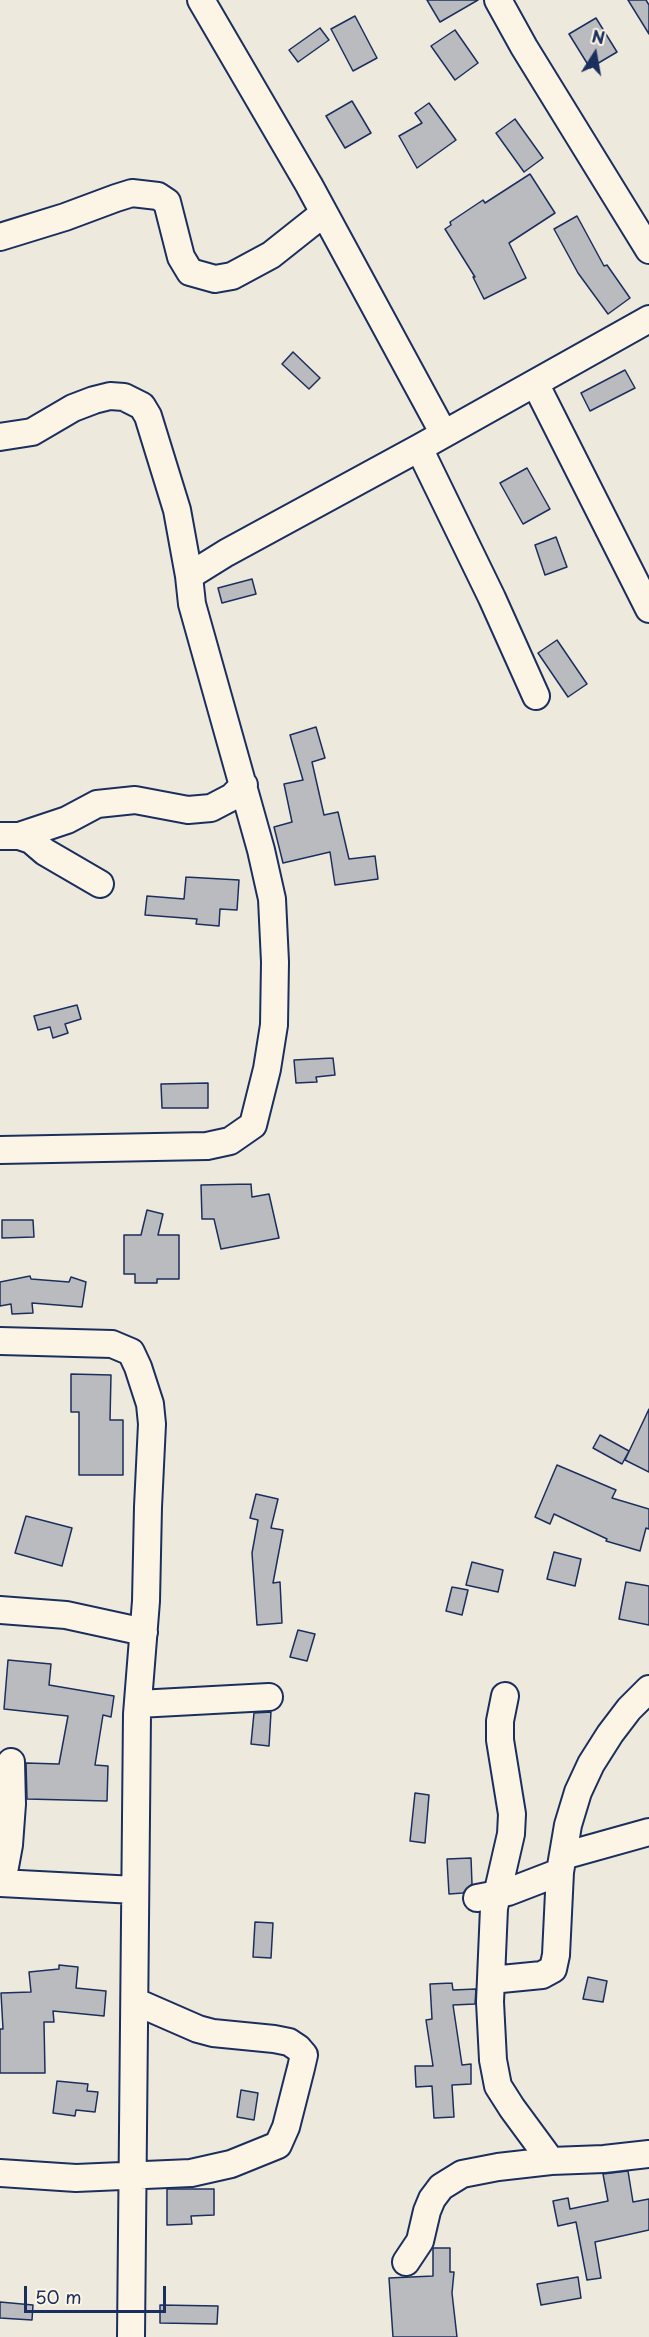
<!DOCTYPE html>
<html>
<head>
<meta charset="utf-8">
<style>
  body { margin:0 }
  #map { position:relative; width:649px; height:2337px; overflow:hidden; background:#eee9dd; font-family:"Playpen Sans",sans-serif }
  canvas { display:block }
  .north { position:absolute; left:565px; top:24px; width:60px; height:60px; -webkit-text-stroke:4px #fcf5e5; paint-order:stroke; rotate:11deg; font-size:16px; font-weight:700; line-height:24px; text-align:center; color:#1b2f5e }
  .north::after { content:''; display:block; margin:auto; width:21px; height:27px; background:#1b2f5e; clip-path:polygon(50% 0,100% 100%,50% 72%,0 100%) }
  .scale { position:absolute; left:24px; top:2286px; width:142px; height:27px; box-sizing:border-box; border:3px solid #1b2f5e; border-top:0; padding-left:8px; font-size:18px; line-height:21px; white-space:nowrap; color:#1b2f5e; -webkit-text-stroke:4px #fcf5e5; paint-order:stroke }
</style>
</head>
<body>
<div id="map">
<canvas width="649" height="2337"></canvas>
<div class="north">N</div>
<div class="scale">50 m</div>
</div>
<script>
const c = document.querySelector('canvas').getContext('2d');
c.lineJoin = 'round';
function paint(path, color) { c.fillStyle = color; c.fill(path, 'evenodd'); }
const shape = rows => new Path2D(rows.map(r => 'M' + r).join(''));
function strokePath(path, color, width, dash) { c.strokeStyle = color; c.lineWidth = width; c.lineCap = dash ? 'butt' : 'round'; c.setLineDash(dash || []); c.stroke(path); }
const building = shape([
  [427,0,478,0,440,22,427,0],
  [628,0,646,0,649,5,649,34,628,0],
  [355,16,377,58,353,71,331,29,355,16],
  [596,18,617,52,590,68,569,34,596,18],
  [320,28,329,40,298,62,289,50,320,28],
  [455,30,478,63,455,80,431,46,455,30],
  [352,101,371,133,345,148,326,116,352,101],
  [429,103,456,140,417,168,399,136,422,123,415,113,429,103],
  [515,119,543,158,524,172,496,133,515,119],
  [530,174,555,213,509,243,526,278,484,299,473,277,475,277,445,229,451,225,450,222,483,200,485,203,530,174],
  [577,216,604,266,607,265,630,298,608,314,578,273,554,229,577,216],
  [293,352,320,378,309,389,282,364,293,352],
  [625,370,635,388,590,411,581,393,625,370],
  [527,468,550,509,523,524,500,483,527,468],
  [556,537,567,567,545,575,535,545,556,537],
  [252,579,256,594,222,603,218,588,252,579],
  [557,640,587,684,568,697,538,653,557,640],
  [316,727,325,758,312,762,324,815,338,812,349,859,375,856,378,879,335,885,330,852,283,863,274,827,292,822,284,784,303,780,290,735,316,727],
  [186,877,239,880,237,910,220,909,219,926,196,924,197,919,145,915,147,896,184,899,186,877],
  [77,1005,81,1019,65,1024,68,1033,53,1038,50,1027,38,1030,34,1016,77,1005],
  [333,1058,335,1075,316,1077,317,1082,296,1083,294,1060,333,1058],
  [208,1083,208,1108,162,1108,161,1084,208,1083],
  [251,1184,252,1197,269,1194,279,1238,221,1249,214,1219,202,1219,201,1185,251,1184],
  [147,1210,163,1214,158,1235,179,1235,179,1279,157,1279,157,1283,135,1283,135,1274,124,1274,124,1235,141,1235,147,1210],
  [2,1220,33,1220,34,1237,2,1238,2,1220],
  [30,1276,31,1279,69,1282,71,1277,86,1282,82,1307,32,1303,33,1313,12,1314,11,1304,0,1306,0,1282,30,1276],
  [71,1374,111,1375,110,1420,123,1420,123,1475,79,1475,79,1412,71,1412,71,1374],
  [649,1409,649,1472,625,1460,649,1409],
  [600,1435,629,1451,622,1464,593,1448,600,1435],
  [557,1465,616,1490,612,1498,649,1509,649,1529,646,1528,640,1551,606,1541,607,1539,554,1514,550,1524,535,1517,557,1465],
  [256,1494,278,1499,271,1528,283,1530,273,1583,280,1582,282,1623,257,1625,252,1553,258,1520,250,1518,256,1494],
  [26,1516,72,1528,62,1566,15,1553,26,1516],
  [554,1552,581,1559,575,1586,547,1579,554,1552],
  [472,1562,503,1570,498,1592,466,1585,472,1562],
  [626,1582,649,1586,649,1625,619,1619,626,1582],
  [452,1587,468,1590,462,1615,446,1611,452,1587],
  [298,1630,315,1634,307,1661,290,1657,298,1630],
  [8,1660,51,1664,49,1685,114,1696,111,1717,103,1715,95,1765,108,1766,107,1801,27,1799,26,1763,59,1764,68,1716,4,1709,8,1660],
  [271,1712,269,1746,251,1744,254,1713,271,1712],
  [415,1793,429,1795,425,1843,410,1841,415,1793],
  [471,1858,472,1884,463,1893,449,1894,447,1859,471,1858],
  [255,1922,273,1923,271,1958,253,1957,255,1922],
  [59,1965,78,1967,76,1988,106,1991,104,2016,53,2011,54,2022,44,2022,45,2073,0,2073,0,2029,3,2029,1,1993,31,1992,29,1972,59,1969,59,1965],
  [588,1977,607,1981,603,2002,583,1999,588,1977],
  [452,1983,453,1990,476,1989,475,2004,453,2005,462,2065,471,2064,471,2084,452,2085,454,2117,434,2118,432,2086,416,2087,415,2066,433,2066,426,2020,432,2019,430,1984,452,1983],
  [57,2081,88,2084,87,2091,98,2092,95,2112,76,2110,75,2116,53,2113,57,2081],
  [241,2090,258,2093,254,2120,237,2117,241,2090],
  [628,2171,633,2202,649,2199,649,2230,595,2242,601,2278,587,2280,576,2222,558,2226,553,2201,568,2198,570,2209,608,2201,603,2174,628,2171],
  [167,2189,214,2189,214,2215,191,2216,192,2224,167,2225,167,2189],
  [433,2248,450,2248,450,2272,454,2272,452,2293,457,2337,393,2337,389,2278,433,2276,433,2248],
  [578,2277,581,2298,541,2305,537,2284,578,2277],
  [0,2302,33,2305,32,2320,0,2318,0,2302],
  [160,2305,218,2306,217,2324,160,2323,160,2305]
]);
paint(building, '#babbbe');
strokePath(building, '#1b2f5e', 1.5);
const minor = shape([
  [201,0,309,185,444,434],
  [498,0,524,47,649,250],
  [0,237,65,217,116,198,132,193,158,196,167,202,181,257,190,272,215,279,232,276,271,255,324,213],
  [535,383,649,609],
  [0,437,32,432,73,408,94,400,110,396,124,397,142,406,148,416,177,510,189,576,192,604,261,850,272,899,275,962,274,1025,267,1069,253,1125,230,1141,207,1146,0,1150],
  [419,448,492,598,536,696],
  [189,576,226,553,419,448,649,319],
  [0,836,19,836,31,840,45,852,100,884],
  [19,836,67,820,97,804,135,800,188,810,211,808,232,797,244,785],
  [0,1341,112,1344,131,1352,138,1367,150,1404,152,1424,148,1507,146,1601,137,1714,131,2337],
  [0,1610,66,1615,144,1632],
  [505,1696,500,1721,500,1740,512,1814,511,1834,494,1908,490,2002,493,2060,498,2086,512,2108,551,2161],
  [138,1704,269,1697],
  [563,1856,649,1832],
  [0,1883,135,1890],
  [2,1883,9,1845,12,1804,11,1762],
  [477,1898,508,1892,560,1872],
  [491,1980,542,1975,553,1969,556,1955,560,1872,568,1825,578,1792,591,1764,610,1734,629,1709,649,1689],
  [0,2173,76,2178,191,2173,231,2164,278,2145,286,2127,301,2068,304,2055,298,2048,289,2042,274,2039,213,2033,198,2029,143,2005,135,2009],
  [406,2262,420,2241,427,2211,432,2199,441,2187,462,2174,498,2167,551,2161,604,2159,649,2154]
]);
strokePath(minor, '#1b2f5e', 30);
strokePath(minor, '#fcf5e5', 26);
</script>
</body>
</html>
